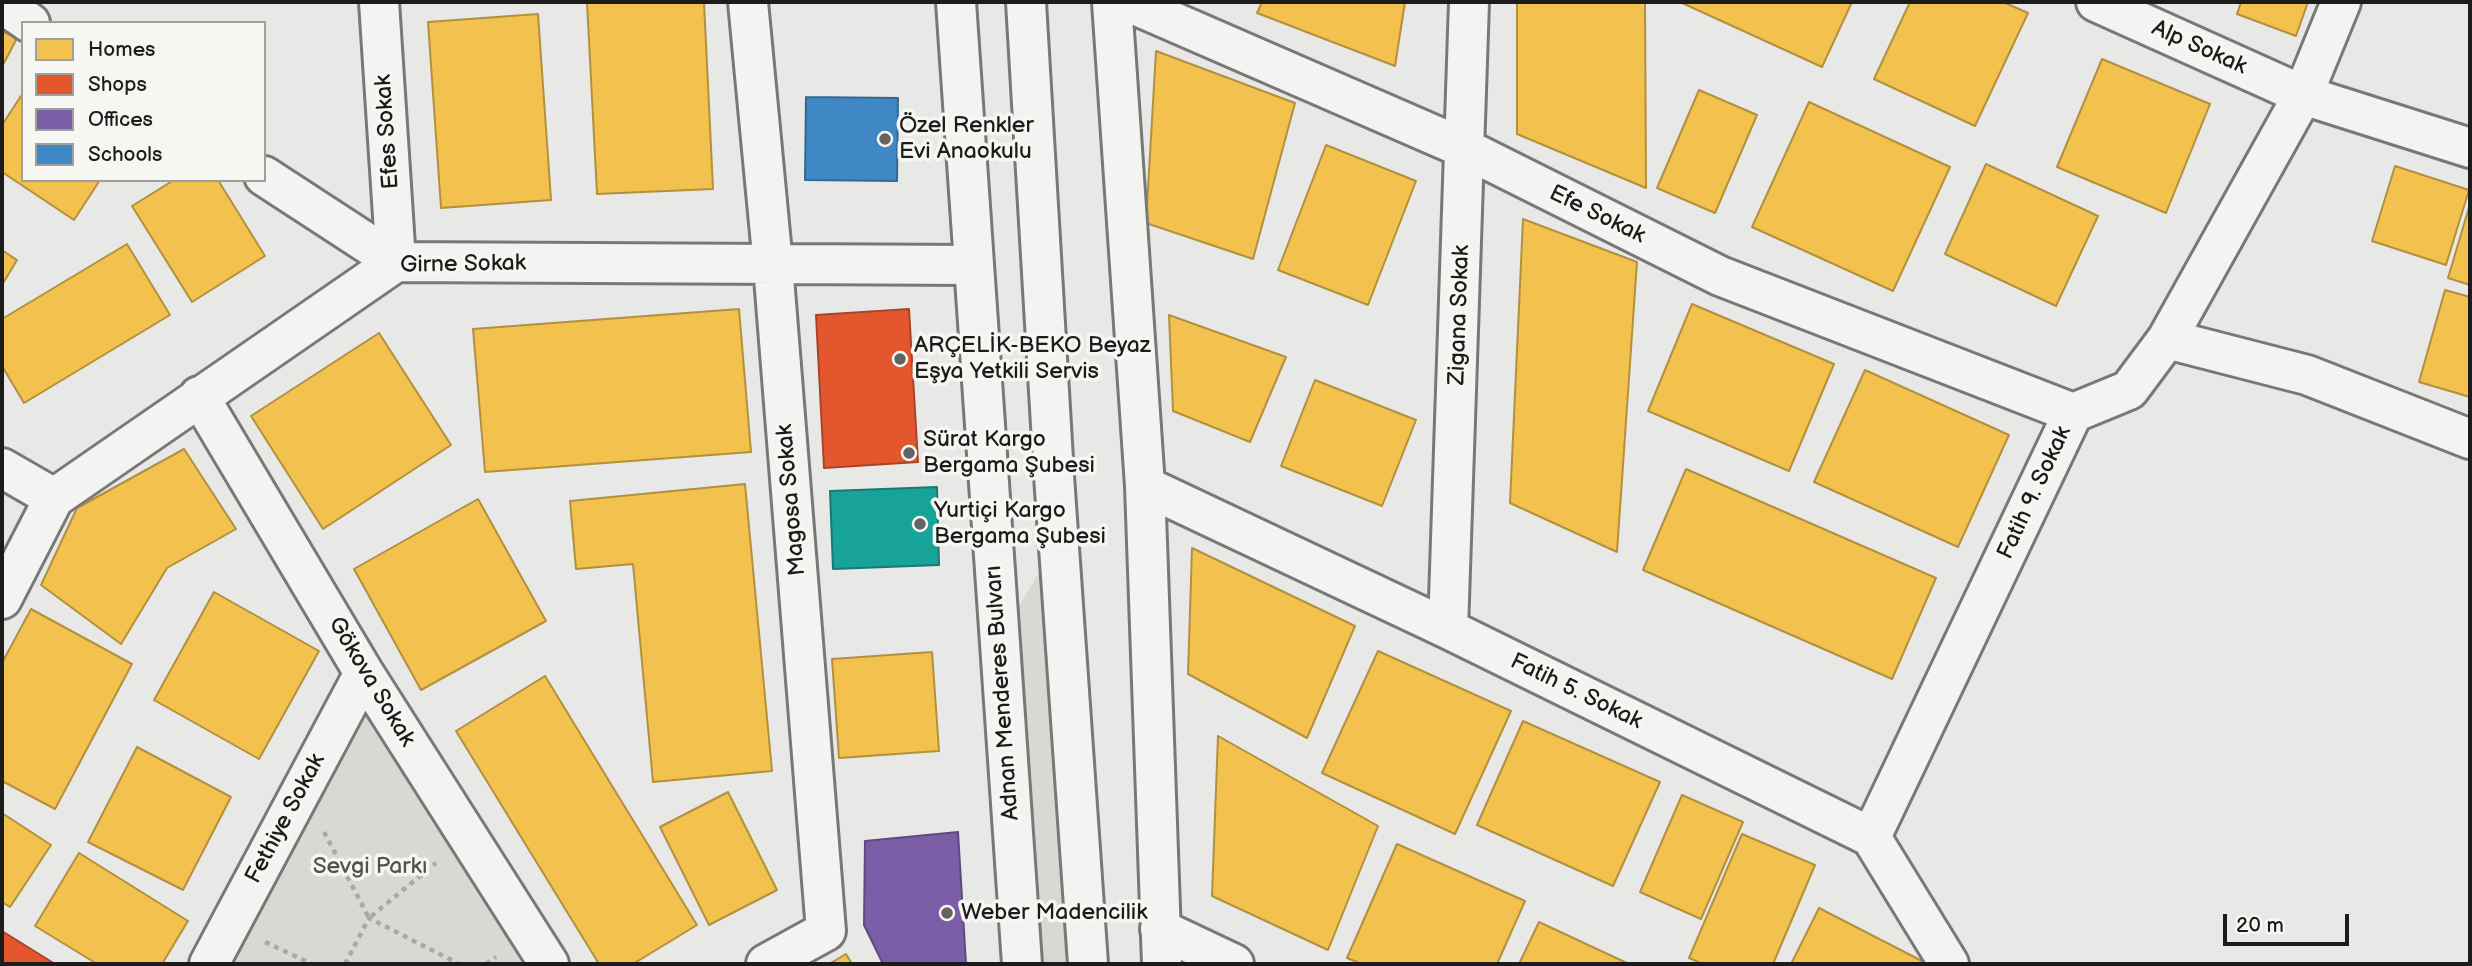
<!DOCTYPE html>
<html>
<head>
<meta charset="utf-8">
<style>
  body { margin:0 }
  #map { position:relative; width:2472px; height:966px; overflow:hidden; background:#e8e8e6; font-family:"Balsamiq Sans",sans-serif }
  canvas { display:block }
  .frame { position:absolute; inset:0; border:4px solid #1c1c1c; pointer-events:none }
  .legend { position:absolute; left:21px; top:21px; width:245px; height:161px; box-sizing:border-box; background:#f6f6f2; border:2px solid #9f9f9c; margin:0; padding:9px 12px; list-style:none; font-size:21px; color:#1c1c1c }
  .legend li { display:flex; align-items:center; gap:14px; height:35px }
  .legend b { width:35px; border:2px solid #9f9f9c }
  .scale { position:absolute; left:2223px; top:914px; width:126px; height:32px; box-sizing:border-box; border:4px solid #1c1c1c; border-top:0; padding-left:9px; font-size:21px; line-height:24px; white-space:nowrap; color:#1c1c1c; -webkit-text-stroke:5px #f6f6f2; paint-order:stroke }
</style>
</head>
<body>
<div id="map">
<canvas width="2472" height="966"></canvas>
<div class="frame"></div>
<ul class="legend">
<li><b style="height:19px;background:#f2c14e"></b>Homes</li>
<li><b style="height:19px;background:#e4572e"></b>Shops</li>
<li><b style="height:19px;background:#7b5ea7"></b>Offices</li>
<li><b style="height:19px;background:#3f88c5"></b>Schools</li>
</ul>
<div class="scale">20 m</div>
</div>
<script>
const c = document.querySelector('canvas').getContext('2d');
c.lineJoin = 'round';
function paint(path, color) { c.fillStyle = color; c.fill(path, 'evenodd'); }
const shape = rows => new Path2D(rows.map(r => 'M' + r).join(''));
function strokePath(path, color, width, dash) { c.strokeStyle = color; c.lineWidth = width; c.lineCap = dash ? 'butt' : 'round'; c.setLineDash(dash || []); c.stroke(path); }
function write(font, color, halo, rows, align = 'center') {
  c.font = font + ' "Balsamiq Sans",sans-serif'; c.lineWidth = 7; c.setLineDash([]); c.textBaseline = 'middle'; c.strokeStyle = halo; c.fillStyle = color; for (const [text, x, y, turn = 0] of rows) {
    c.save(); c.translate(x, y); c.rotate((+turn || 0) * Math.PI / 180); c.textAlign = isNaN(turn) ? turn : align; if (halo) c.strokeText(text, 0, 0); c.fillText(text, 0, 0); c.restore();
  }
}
paint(shape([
  [1043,566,1072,964,1041,964,1017,609],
  [364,673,549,964,209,964]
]), '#d8d8d5');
const homes = shape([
  [587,2,704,2,713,189,597,194,587,2],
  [1262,2,1405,2,1395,66,1257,13,1262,2],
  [1517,2,1645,2,1646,188,1517,134,1517,2],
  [1680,2,1852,2,1822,67,1680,2],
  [1910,2,2003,2,2028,13,1975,126,1874,79,1910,2],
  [2241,2,2308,2,2296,36,2237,14,2241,2],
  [538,14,551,200,441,208,428,22,538,14],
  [2,31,17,38,2,67,2,31],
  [1156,51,1295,103,1253,259,1146,223,1156,51],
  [2102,59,2210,104,2166,213,2057,167,2102,59],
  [1699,90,1757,115,1715,213,1657,188,1699,90],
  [23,93,23,180,100,180,74,220,2,172,2,125,23,93],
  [1809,102,1950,167,1893,291,1752,227,1809,102],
  [1326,145,1416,181,1368,305,1278,270,1326,145],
  [1986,164,2098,216,2056,306,1945,254,1986,164],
  [2395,166,2469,190,2446,265,2372,241,2395,166],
  [174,180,218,180,265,256,192,302,132,206,174,180],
  [2470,204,2470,285,2448,278,2470,204],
  [1523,219,1637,262,1617,552,1510,503,1523,219],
  [127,244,170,315,24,403,2,366,2,319,127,244],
  [2,250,17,260,2,285,2,250],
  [2445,290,2470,297,2470,397,2419,382,2445,290],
  [1692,304,1834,364,1789,471,1648,411,1692,304],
  [739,309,751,452,485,472,473,329,739,309],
  [1169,315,1286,357,1250,442,1173,411,1169,315],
  [379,333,451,445,323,529,251,416,379,333],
  [1865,370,2009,435,1958,547,1814,482,1865,370],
  [1315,380,1416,420,1382,506,1281,466,1315,380],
  [184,449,236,529,167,568,121,644,41,585,77,508,184,449],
  [1686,469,1936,578,1892,679,1643,570,1686,469],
  [745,484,772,771,653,782,633,564,576,569,570,501,745,484],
  [478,499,546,621,421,690,354,569,478,499],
  [1192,548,1355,626,1307,738,1188,674,1192,548],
  [214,592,319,651,259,759,154,700,214,592],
  [31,609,132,664,55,809,2,781,2,663,31,609],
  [1378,651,1511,711,1455,834,1322,773,1378,651],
  [932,652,939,751,839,758,832,659,932,652],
  [545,676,697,925,633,964,599,964,456,731,545,676],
  [1523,721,1660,782,1613,886,1477,825,1523,721],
  [1218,736,1378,826,1328,950,1212,896,1218,736],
  [137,747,231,797,183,890,88,842,137,747],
  [728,792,777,890,709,925,660,827,728,792],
  [1682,795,1743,822,1701,919,1640,892,1682,795],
  [2,813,51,845,10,907,2,902,2,813],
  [1742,834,1815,865,1773,964,1703,964,1689,958,1742,834],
  [1397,844,1525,901,1497,964,1362,964,1347,958,1397,844],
  [79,853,188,921,162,964,97,964,35,926,79,853],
  [1819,908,1924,962,1923,964,1791,964,1819,908],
  [1539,922,1629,964,1519,964,1539,922],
  [846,954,852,964,829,964,846,954]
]);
paint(homes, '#f2c14e');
strokePath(homes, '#b2903f', 2);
const shops = shape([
  [909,309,918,462,824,468,816,315,909,309],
  [2,931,55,964,2,964,2,931]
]);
paint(shops, '#e4572e');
strokePath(shops, '#a84529', 2);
const offices = shape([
  [958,832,966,964,883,964,864,925,865,841,958,832]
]);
paint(offices, '#7b5ea7');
strokePath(offices, '#5e4a7d', 2);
const schools = shape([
  [806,97,898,98,897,181,805,180,806,97]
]);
paint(schools, '#3f88c5');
strokePath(schools, '#346892', 2);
const public = shape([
  [937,487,939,565,833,569,830,491,937,487]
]);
paint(public, '#17a398');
strokePath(public, '#187a73', 2);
const minor = shape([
  [379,2,396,262],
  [748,2,773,265,826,931,766,964],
  [1112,2,1145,486,1162,964],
  [1128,2,1466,149,1720,276,2073,413],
  [2096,2,2303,95,2470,148],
  [2,4,30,23],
  [264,176,396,262],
  [2167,339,2307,375,2470,439],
  [199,396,364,673,549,964],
  [2,468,54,498],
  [1145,486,1448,629,1871,837,1949,964],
  [2,599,54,498,396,262,973,265],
  [1448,629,1469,2],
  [1871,837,2073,413,2129,390,2167,339,2303,95,2341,2],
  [1160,929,1234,964],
  [209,964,364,673]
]);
const primary = shape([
  [956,2,1022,964],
  [1026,2,1054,476,1088,964]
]);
strokePath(minor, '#787877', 44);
strokePath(primary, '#787877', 44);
strokePath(shape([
  [324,832,369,918,436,863],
  [265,942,312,964],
  [345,964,369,918,459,964],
  [486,964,496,957]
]), '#a9a9a8', 4.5, [5, 5]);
strokePath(minor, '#f3f3f1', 38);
strokePath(primary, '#f3f3f1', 38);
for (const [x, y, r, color] of [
  [885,139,7,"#636363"],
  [900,359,7,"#636363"],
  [909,453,7,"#636363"],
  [920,524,7,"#636363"],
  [947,913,7,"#636363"]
]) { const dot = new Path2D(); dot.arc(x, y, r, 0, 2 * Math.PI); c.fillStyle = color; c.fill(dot); strokePath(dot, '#f6f6f2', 2.5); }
write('23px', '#1c1c1c', '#f6f6f2', [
  ["Alp Sokak",2199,48,24],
  ["Efes Sokak",388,132,-94],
  ["Efe Sokak",1597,215,26],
  ["Girne Sokak",463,265,-1],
  ["Zigana Sokak",1460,315,-88],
  ["Fatih 9. Sokak",2035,493,-65],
  ["Magosa Sokak",792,500,-95],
  ["Gökova Sokak",371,682,59],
  ["Fatih 5. Sokak",1576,692,26],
  ["Adnan Menderes Bulvarı",1003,693,-94],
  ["Fethiye Sokak",286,819,-62]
]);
write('23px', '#1c1c1c', '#f6f6f2', [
  ["Özel Renkler",899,126],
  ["Evi Anaokulu",899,152],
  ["ARÇELİK-BEKO Beyaz",914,346],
  ["Eşya Yetkili Servis",914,372],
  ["Sürat Kargo",923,440],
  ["Bergama Şubesi",923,466],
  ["Yurtiçi Kargo",934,511],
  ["Bergama Şubesi",934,537],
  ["Weber Madencilik",961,913]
], 'left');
write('23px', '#51514f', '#f6f6f2', [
  ["Sevgi Parkı",370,867]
]);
</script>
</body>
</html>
